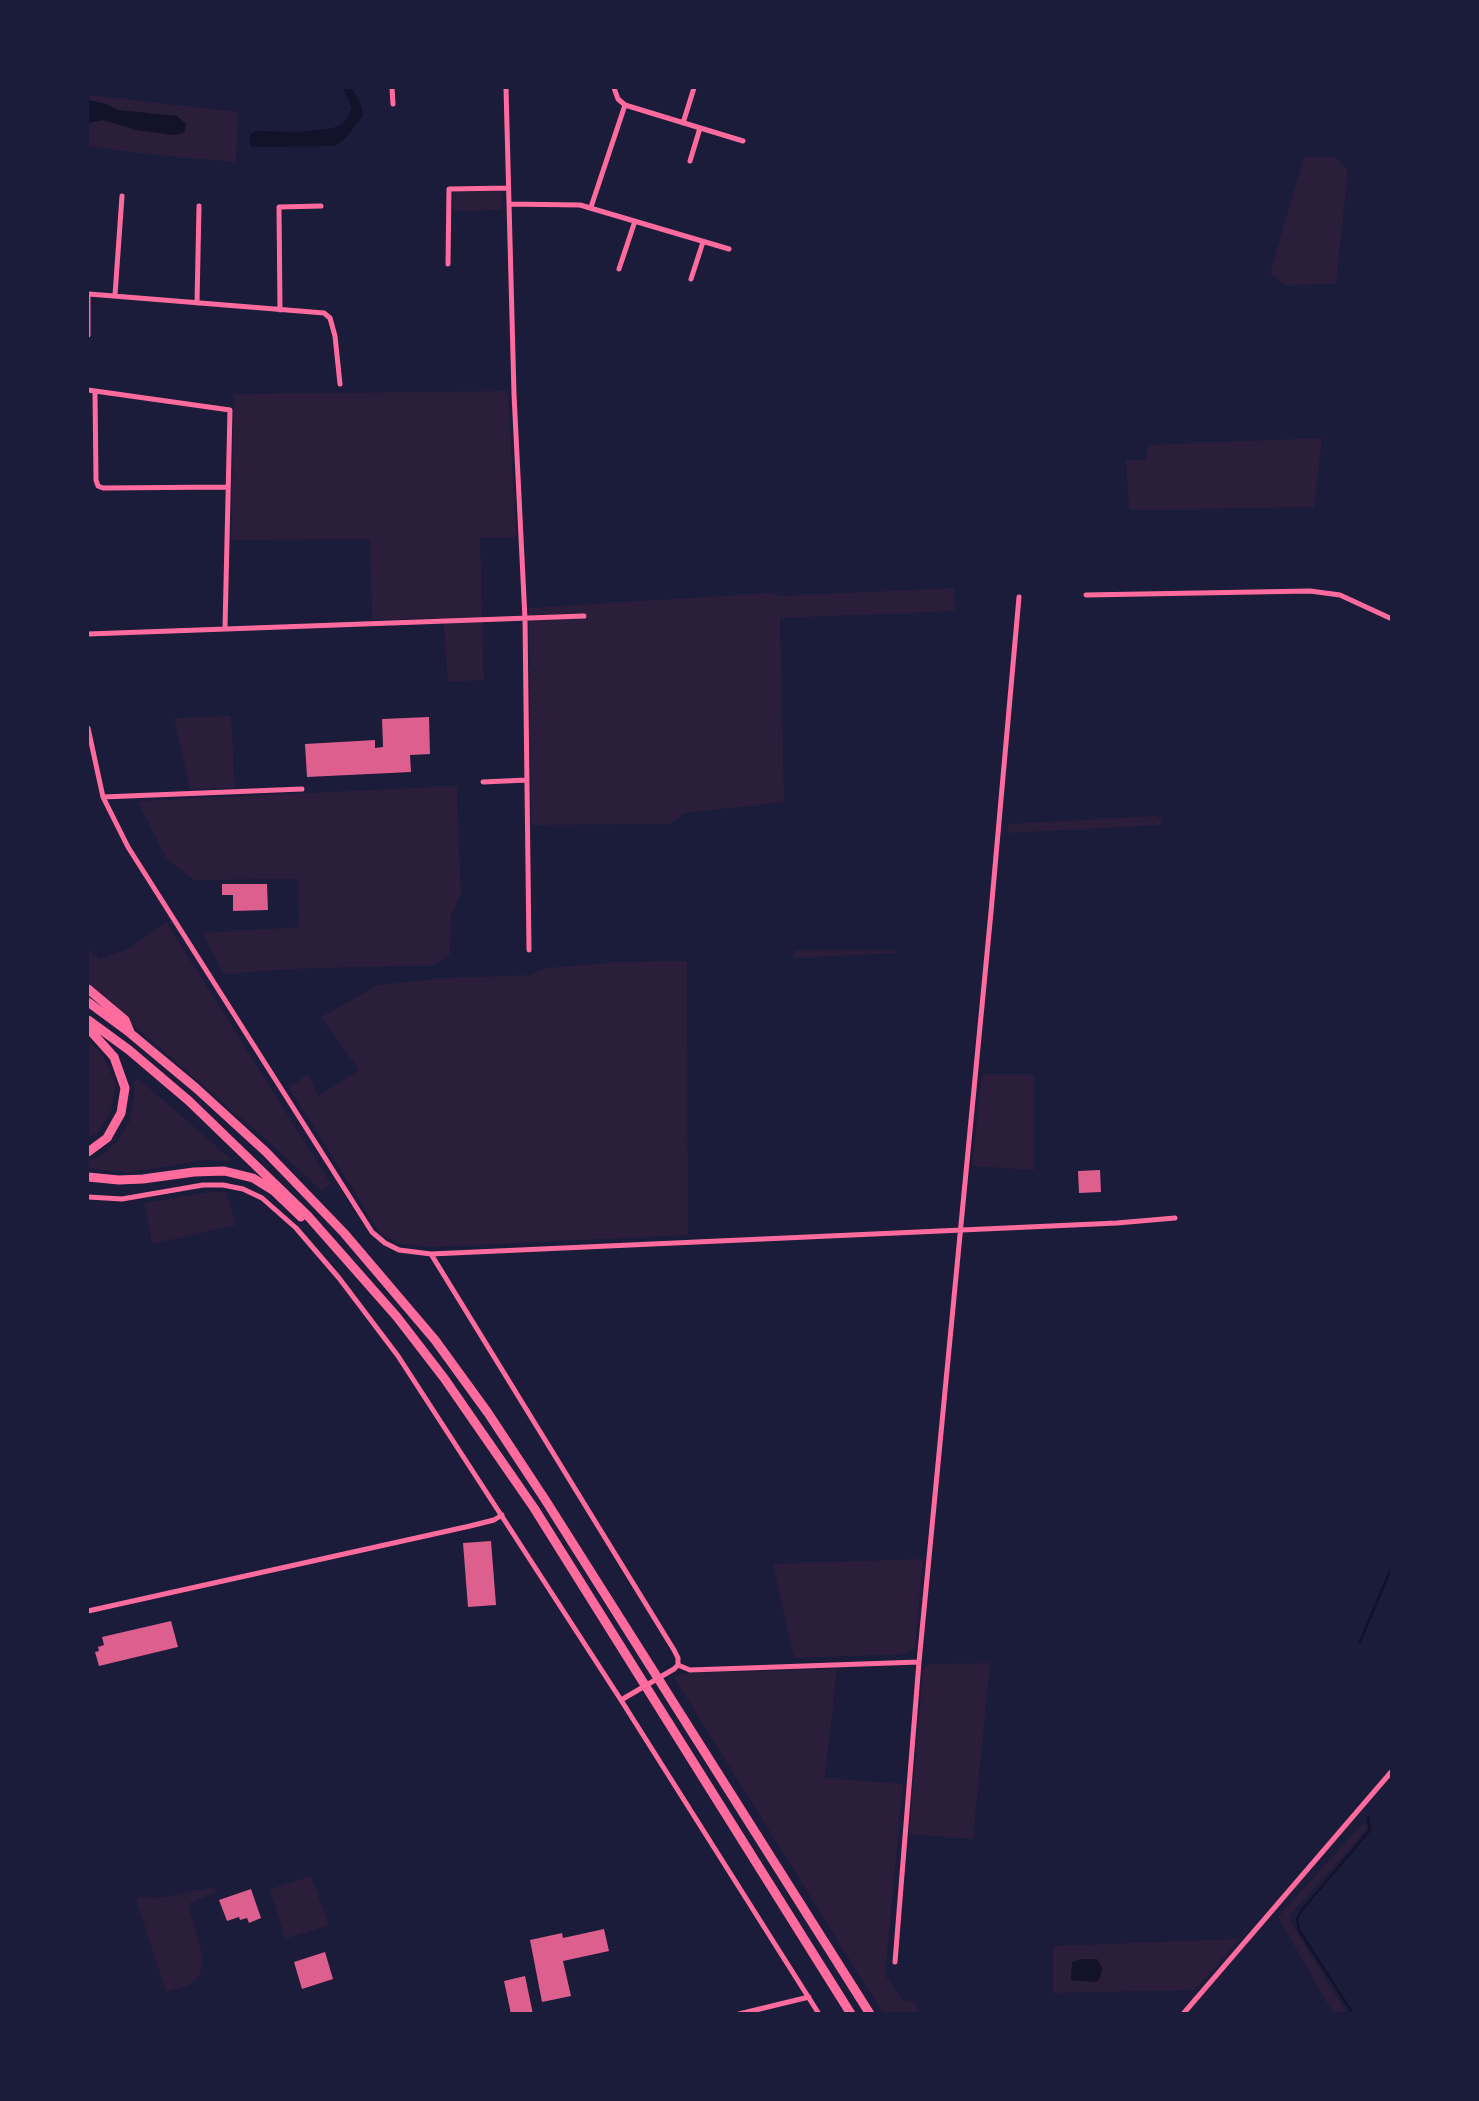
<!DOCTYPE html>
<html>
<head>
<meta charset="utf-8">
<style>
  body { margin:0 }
  #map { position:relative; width:1479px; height:2101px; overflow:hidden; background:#1b1b3a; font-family:Quicksand,sans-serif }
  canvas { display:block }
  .frame { position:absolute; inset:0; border:89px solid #1b1b3a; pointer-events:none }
</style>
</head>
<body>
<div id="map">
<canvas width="1479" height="2101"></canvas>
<div class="frame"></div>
</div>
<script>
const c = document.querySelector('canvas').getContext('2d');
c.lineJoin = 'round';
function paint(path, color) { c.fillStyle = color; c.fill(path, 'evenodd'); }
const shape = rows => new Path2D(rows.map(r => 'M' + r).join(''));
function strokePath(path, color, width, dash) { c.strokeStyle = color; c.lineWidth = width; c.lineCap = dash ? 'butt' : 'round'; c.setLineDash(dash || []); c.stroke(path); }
paint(shape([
  [88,95,238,112,236,162,146,154,88,146],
  [1304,157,1335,157,1348,170,1336,284,1285,285,1270,273],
  [501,189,502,210,453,211,453,191],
  [508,391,516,538,480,537,484,680,448,682,443,618,372,620,370,539,231,540,234,394],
  [1322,438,1314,507,1129,510,1126,460,1146,460,1148,445],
  [954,588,955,611,780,618,784,802,685,813,671,824,531,825,529,608,771,593,781,596],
  [231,716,235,788,190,789,174,718],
  [457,786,461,894,451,917,450,954,435,965,291,969,224,974,202,933,299,927,298,879,194,880,166,858,138,801],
  [1156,816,1163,820,1160,825,1008,833,1008,824],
  [166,922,331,1184,322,1191,270,1143,88,986,88,948,100,959,128,949],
  [794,950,897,950,896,953,794,958],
  [687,961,688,1235,431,1247,396,1243,380,1233,289,1087,308,1074,318,1096,359,1070,321,1017,378,985,445,978,530,975,546,968,622,962],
  [88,1041,101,1053,116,1084,111,1112,96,1134,88,1138],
  [982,1075,1034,1075,1034,1170,972,1166],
  [138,1078,233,1161,204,1160,132,1172,101,1170,88,1167,88,1161,99,1157,118,1141,130,1120,134,1098,134,1082],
  [211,1192,226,1192,236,1225,152,1244,144,1203],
  [923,1559,915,1647,906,1654,794,1658,773,1564],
  [990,1663,973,1839,909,1834,923,1668,930,1664],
  [837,1669,825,1778,903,1784,885,1975,902,2000,913,2001,921,2013,883,2013,673,1676,689,1673],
  [1364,1822,1366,1830,1291,1914,1290,1921,1347,2013,1333,2013,1278,1917],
  [311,1876,329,1925,285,1939,270,1889],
  [214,1887,216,1892,188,1904,203,1958,200,1975,190,1985,166,1992,136,1899,147,1896,155,1899],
  [1239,1939,1195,1990,1053,1993,1053,1946]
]), '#2a1e3b');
paint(shape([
  [343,88,352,88,361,105,363,115,346,138,335,146,252,147,249,142,251,134,256,131,301,132,333,128,341,125,347,119,352,107],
  [88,100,106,104,118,110,177,116,186,124,184,133,173,135,136,130,103,120,88,123],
  [1081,1959,1097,1959,1102,1968,1100,1979,1096,1982,1071,1980,1072,1962]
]), '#12122b');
strokePath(shape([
  [1360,1642,1392,1566],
  [1353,2014,1299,1930,1297,1919,1302,1910,1370,1830,1368,1817]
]), '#12122b', 2.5);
paint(shape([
  [429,717,430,754,410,755,411,772,307,777,305,744,375,740,375,748,383,747,382,719],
  [222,884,267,884,268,910,233,911,233,895,222,895],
  [1100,1170,1101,1192,1079,1193,1078,1171],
  [491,1541,496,1605,468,1607,463,1543],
  [171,1621,178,1647,99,1666,95,1652,99,1651,98,1647,104,1645,102,1637],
  [251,1889,261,1918,249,1923,247,1918,240,1920,239,1917,227,1921,219,1900],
  [604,1929,609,1951,563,1961,571,1996,542,2002,530,1940,562,1933,563,1938],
  [325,1952,333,1979,302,1989,294,1962],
  [525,1976,533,2014,511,2014,504,1981]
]), '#dd5f8e');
strokePath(shape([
  [392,88,393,104],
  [506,88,514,394,525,619,529,950],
  [614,88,618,99,625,105,743,141],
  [683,123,694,88],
  [690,161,700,128],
  [509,204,580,205,729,249],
  [591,207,625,105],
  [448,264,449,189,508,188],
  [619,269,635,221],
  [691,279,703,242],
  [88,294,88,335],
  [89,294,324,313,330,318,335,336,340,384],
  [115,295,122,196],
  [197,303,199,206],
  [280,310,279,207,321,206],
  [88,390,230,410,225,628],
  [95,392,96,480,98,486,103,488,227,487],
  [1086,595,1310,591,1340,595,1392,619],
  [88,634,584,616],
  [88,728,103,797,128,847,372,1232,385,1243,399,1250,431,1254,674,1650,678,1658,678,1665,674,1669,621,1700],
  [483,782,527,780],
  [103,797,302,789],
  [88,1197,122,1199,203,1185,223,1185,243,1189,262,1198,296,1228,339,1278,398,1356,621,1700,819,2014],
  [431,1254,1117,1223,1175,1218],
  [88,1611,470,1526,494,1520,502,1515],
  [678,1665,690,1670,919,1662],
  [895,1962,919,1662,991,912,1019,597],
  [739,2014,809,1997],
  [1183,2014,1392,1771]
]), '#ff6b9d', 5);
strokePath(shape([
  [88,989,125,1020,130,1032],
  [88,1002,130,1033,196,1088,266,1152,344,1233,435,1340,488,1413,546,1501,870,2014],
  [88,1020,129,1050,189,1101,308,1216,397,1317,444,1378,534,1508,851,2014],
  [88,1028,114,1057,125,1088,121,1113,107,1138,88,1152],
  [88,1177,119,1180,143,1179,194,1172,224,1171,253,1178,274,1191,301,1217]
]), '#ff6b9d', 9);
</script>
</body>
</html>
